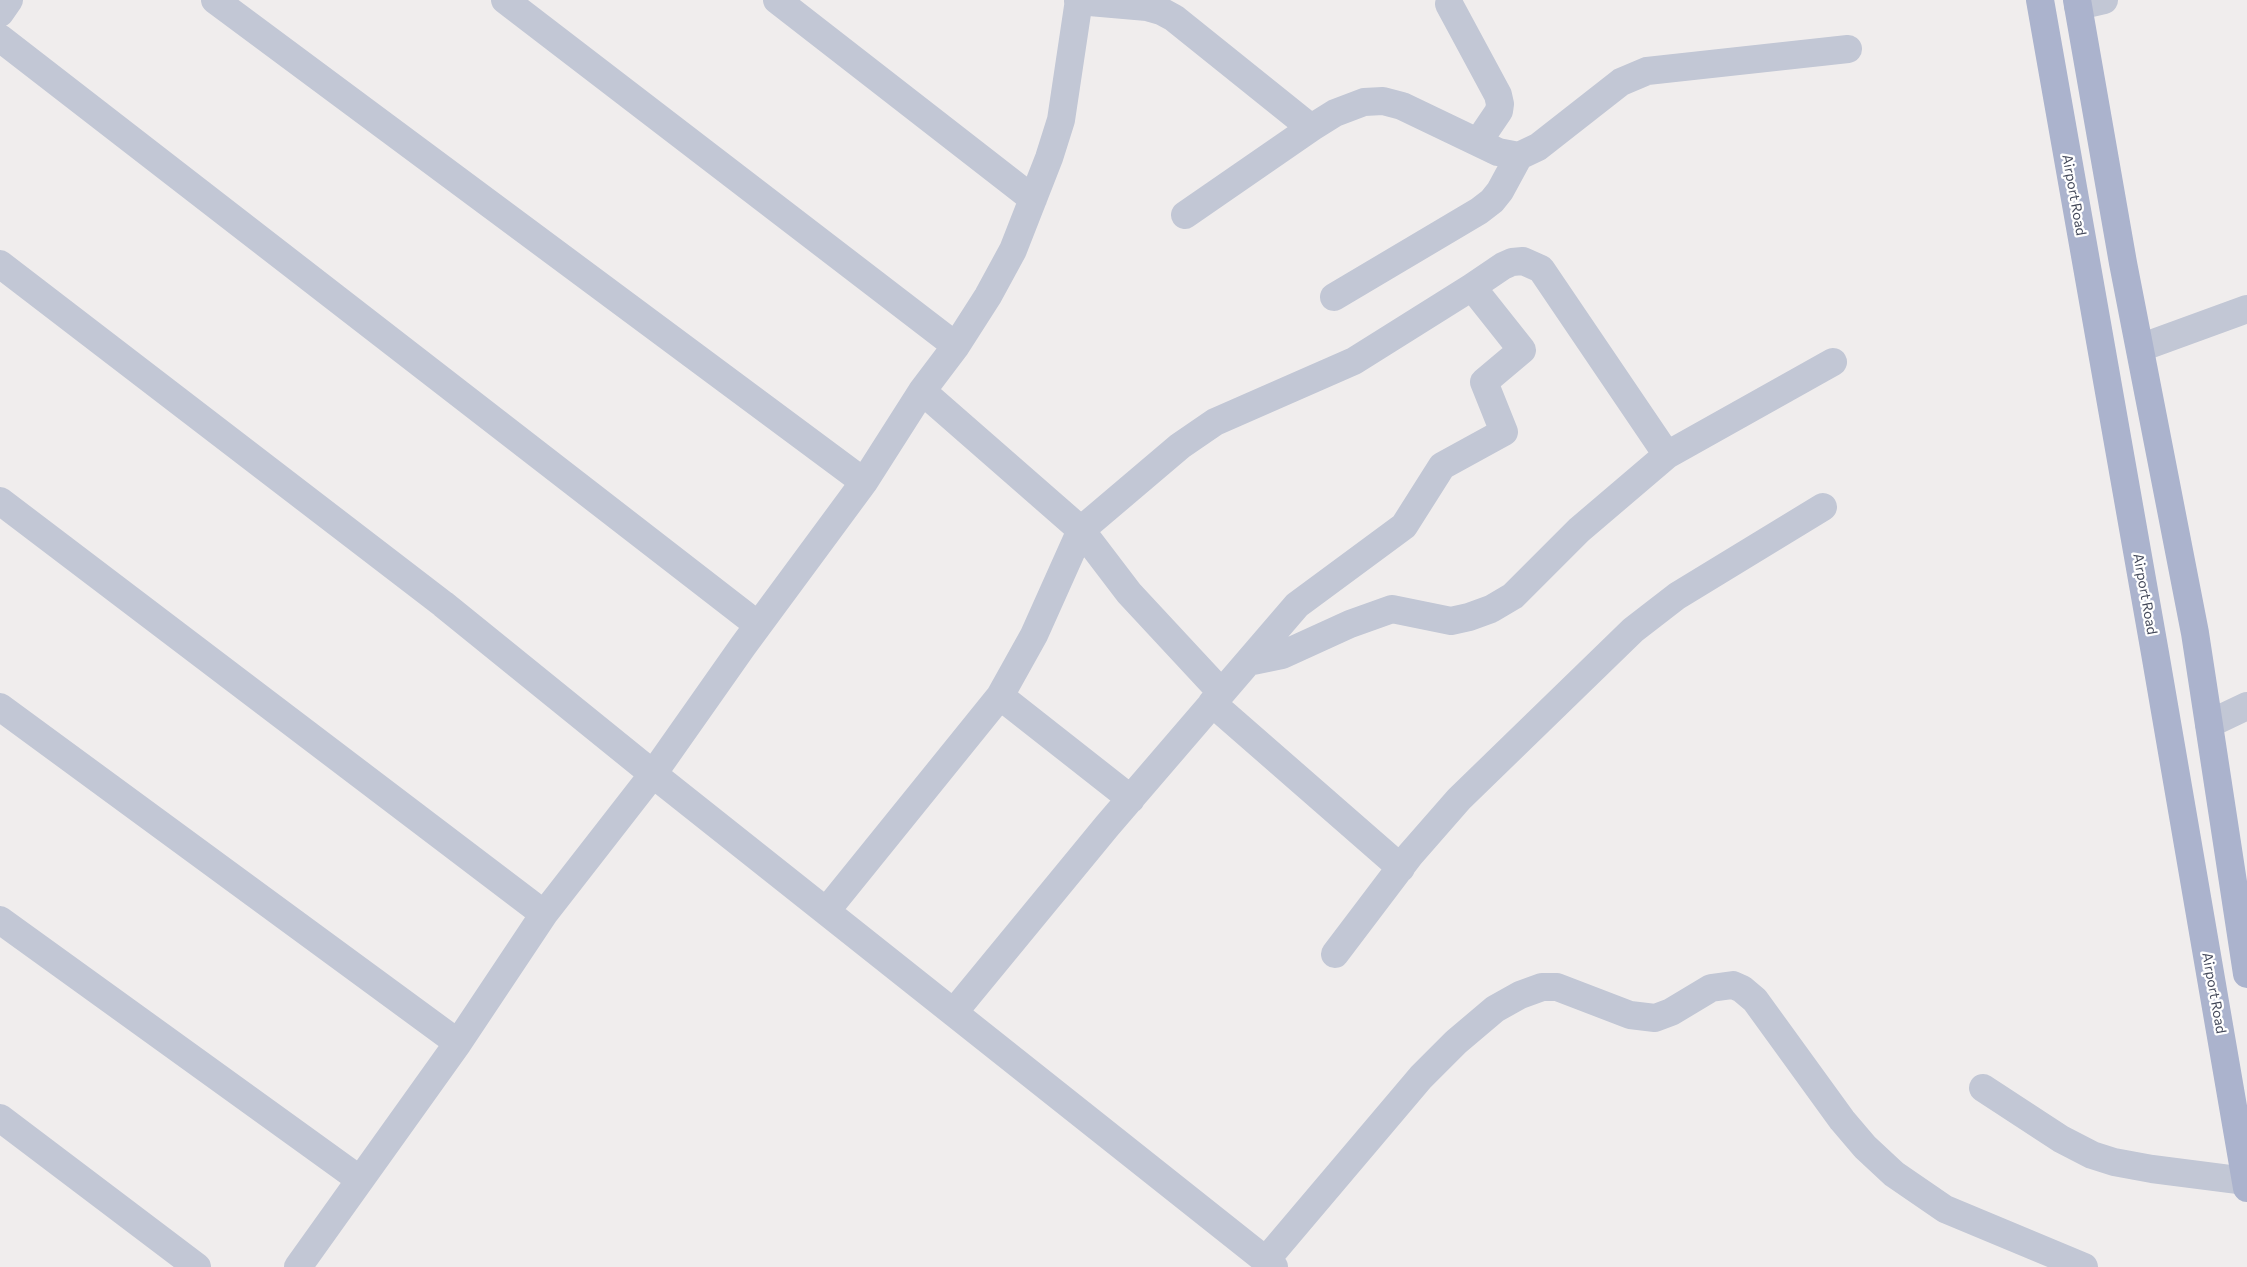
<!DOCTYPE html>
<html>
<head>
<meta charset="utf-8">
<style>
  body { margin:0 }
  canvas { display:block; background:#f0eded }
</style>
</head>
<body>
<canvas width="2247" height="1267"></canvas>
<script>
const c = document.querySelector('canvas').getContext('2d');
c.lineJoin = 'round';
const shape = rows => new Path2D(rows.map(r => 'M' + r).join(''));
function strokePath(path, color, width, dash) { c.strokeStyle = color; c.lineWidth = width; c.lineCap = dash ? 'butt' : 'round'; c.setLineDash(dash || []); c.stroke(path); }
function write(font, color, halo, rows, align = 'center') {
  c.font = font + ' Commissioner,sans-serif'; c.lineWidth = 4.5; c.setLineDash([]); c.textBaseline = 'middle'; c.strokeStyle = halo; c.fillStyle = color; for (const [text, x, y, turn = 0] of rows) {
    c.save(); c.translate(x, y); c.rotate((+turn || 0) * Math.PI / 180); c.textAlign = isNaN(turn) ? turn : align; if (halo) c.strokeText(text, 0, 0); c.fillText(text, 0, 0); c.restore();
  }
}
strokePath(shape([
  [215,0,864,482],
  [505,0,956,346],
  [777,0,1033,199],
  [1078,1,1147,7,1161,11,1174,18,1311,128],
  [1449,4,1498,95,1500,104,1499,111,1478,142],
  [2078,6,2104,0],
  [0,13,9,0],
  [0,38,758,625],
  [1185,215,1311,128,1335,113,1364,102,1383,101,1402,106,1498,152,1519,156,1538,147,1621,82,1647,71,1848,49],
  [0,264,443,604,653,774,1274,1267],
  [1472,287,1503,266,1512,262,1523,261,1541,269,1667,455],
  [1334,297,1479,211,1492,201,1500,191,1519,156],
  [2140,348,2247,309],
  [922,391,1081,530,1129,593,1221,692],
  [0,501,544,914],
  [1248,662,1282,655,1350,624,1392,609,1451,621,1469,617,1491,609,1513,596,1579,530,1667,455,1833,362],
  [1000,696,1131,799],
  [1212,703,1401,868],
  [0,707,458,1043],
  [2209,724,2247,706],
  [827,910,1000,696,1034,635,1081,530,1180,446,1215,422,1354,361,1472,287,1522,350,1484,382,1504,432,1442,466,1404,526,1297,605,1107,826,954,1012],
  [0,920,359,1179],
  [1335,954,1410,855,1459,799,1633,630,1677,596,1823,507],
  [1983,1088,2061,1139,2092,1155,2114,1162,2152,1169,2246,1181],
  [0,1118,197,1267],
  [1266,1260,1421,1077,1456,1042,1495,1009,1520,995,1542,987,1557,987,1630,1015,1655,1018,1671,1012,1711,988,1733,985,1742,989,1755,1000,1842,1120,1865,1147,1894,1174,1945,1209,2084,1267],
  [298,1267,458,1043,544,914,653,774,743,646,864,482,922,391,956,346,988,296,1013,250,1049,158,1061,120,1079,0]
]), '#c2c7d5', 28);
strokePath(shape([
  [2040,0,2155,653,2247,1188],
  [2077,0,2123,263,2195,633,2247,974]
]), '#abb3cd', 28);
write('14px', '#454a5b', '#fff', [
  ["Airport Road",2074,195,80],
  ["Airport Road",2145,594,80],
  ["Airport Road",2214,993,80]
]);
</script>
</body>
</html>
